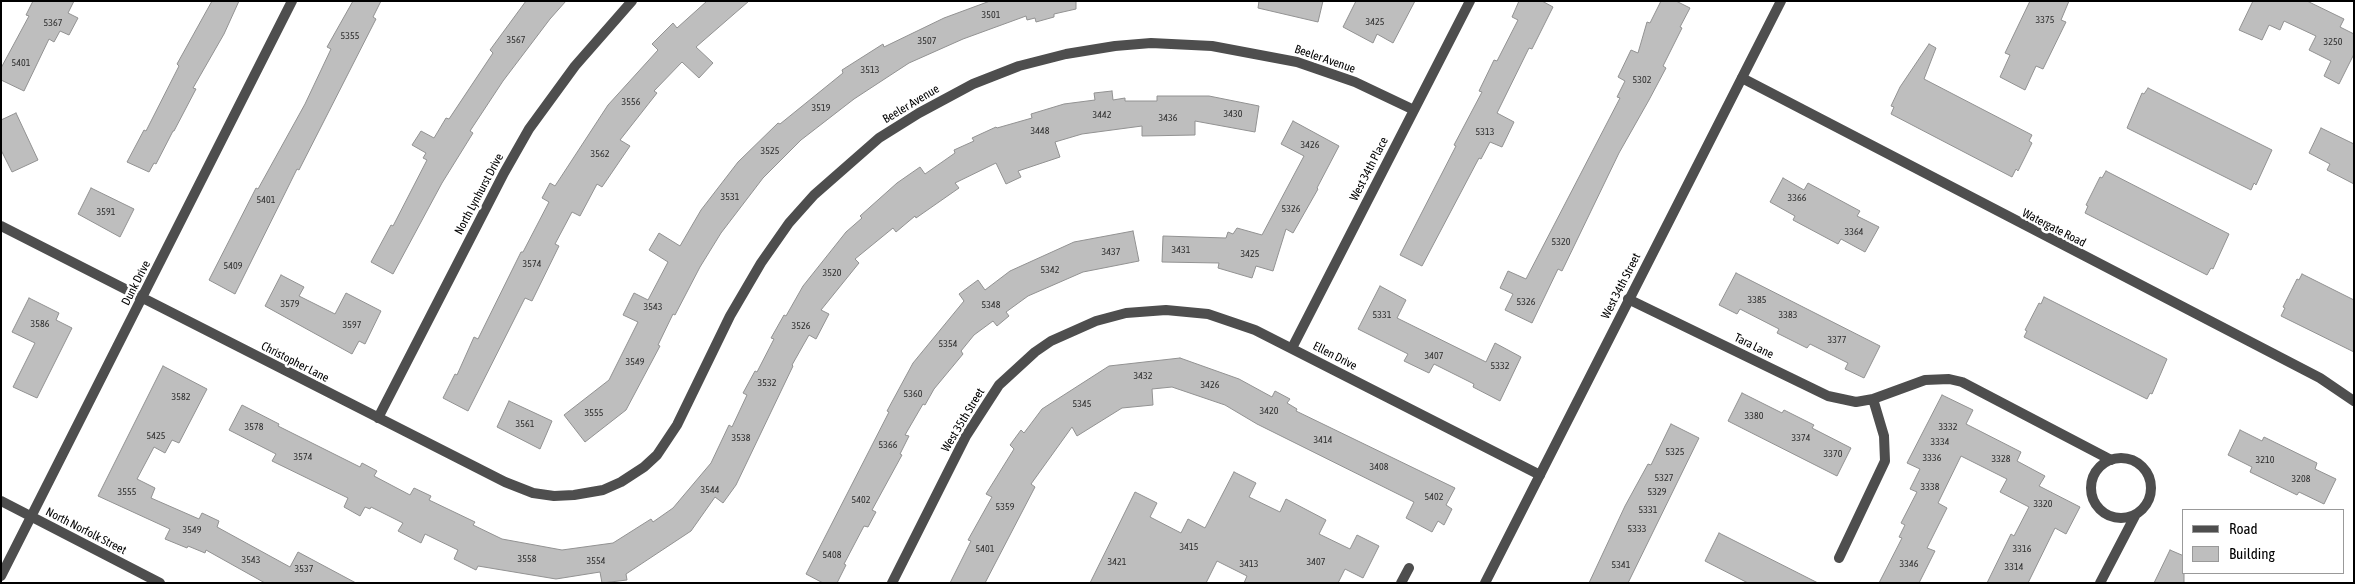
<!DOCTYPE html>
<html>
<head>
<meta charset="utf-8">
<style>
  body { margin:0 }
  #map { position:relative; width:2355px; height:584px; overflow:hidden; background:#fff; font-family:"Asap Condensed",sans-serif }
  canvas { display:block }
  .frame { position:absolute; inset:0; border:2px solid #000; pointer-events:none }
  .legend { position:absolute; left:2182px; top:509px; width:162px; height:65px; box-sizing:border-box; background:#fff; border:1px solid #999; margin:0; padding:6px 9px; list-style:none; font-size:15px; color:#000 }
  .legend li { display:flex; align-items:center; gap:10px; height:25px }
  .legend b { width:25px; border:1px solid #999 }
</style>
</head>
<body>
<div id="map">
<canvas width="2355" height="584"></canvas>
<div class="frame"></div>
<ul class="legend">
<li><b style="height:6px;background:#4e4e4e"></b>Road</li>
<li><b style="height:14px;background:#bebebe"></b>Building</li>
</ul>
</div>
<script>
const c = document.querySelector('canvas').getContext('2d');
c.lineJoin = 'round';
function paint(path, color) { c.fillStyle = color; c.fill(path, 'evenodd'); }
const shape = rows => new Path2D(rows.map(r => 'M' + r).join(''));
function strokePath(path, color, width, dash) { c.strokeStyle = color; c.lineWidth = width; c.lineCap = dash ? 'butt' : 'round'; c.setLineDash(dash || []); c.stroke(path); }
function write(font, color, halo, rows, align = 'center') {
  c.font = font + ' "Asap Condensed",sans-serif'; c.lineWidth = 5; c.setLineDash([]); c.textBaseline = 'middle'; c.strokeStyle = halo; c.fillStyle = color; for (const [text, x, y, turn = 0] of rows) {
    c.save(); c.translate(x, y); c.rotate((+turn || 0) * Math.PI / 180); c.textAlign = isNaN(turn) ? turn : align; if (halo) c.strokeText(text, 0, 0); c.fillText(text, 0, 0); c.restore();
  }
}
const building = shape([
  [33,1,74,1,68,13,78,18,69,35,60,31,54,42,49,39,24,91,1,80,1,68,29,16,26,15,33,1],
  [212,1,239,1,224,34,193,88,196,89,174,131,173,131,156,164,154,163,149,172,127,162,144,130,146,131,179,66,177,64,212,1],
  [353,1,381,1,373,17,376,19,299,170,297,169,235,294,209,280,256,188,258,189,305,104,331,49,327,47,353,1],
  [526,1,566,1,550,19,503,81,470,131,473,133,442,183,393,274,371,262,391,225,393,226,427,160,423,158,426,153,412,145,421,131,434,138,446,118,449,119,493,53,490,50,526,1],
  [707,1,749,1,696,47,713,63,699,78,682,62,654,91,657,93,620,140,630,146,602,187,597,184,580,216,572,212,555,244,559,246,532,301,525,298,468,411,443,398,455,374,457,375,474,337,478,339,521,252,523,252,549,202,542,198,550,183,555,186,608,105,658,50,652,44,673,23,677,28,707,1],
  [990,1,1076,1,1076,9,1054,14,1054,17,1036,22,1035,18,1027,20,1026,16,963,39,909,63,854,99,801,140,763,178,721,233,700,267,675,315,673,314,658,345,660,346,626,410,585,442,564,415,609,380,638,322,623,315,634,293,648,300,668,262,649,250,659,233,680,246,701,210,738,162,778,123,780,124,843,73,842,70,883,44,884,47,944,18,990,1],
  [1259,1,1323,1,1318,22,1258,8,1259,1],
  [1356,1,1415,1,1393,43,1377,34,1373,43,1343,27,1356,1],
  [1519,1,1542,1,1553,7,1532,49,1529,48,1497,113,1514,122,1502,147,1490,142,1481,159,1479,158,1422,266,1400,255,1456,146,1454,145,1482,92,1479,91,1494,60,1497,61,1518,20,1512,17,1519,1],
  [1661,1,1676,1,1690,8,1680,27,1682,28,1663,66,1666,68,1649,100,1619,153,1562,271,1558,269,1532,323,1505,310,1513,294,1500,288,1508,271,1526,279,1620,98,1617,97,1625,81,1618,77,1631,50,1638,53,1647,22,1650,23,1661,1],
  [2030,1,2069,1,2061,20,2066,22,2043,69,2036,66,2025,90,2000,77,2010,55,2005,53,2030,1],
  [2253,1,2307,1,2344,19,2340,27,2354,34,2354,54,2339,84,2324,76,2331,61,2309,50,2316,36,2284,21,2280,30,2269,25,2262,40,2239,30,2253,1],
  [1929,44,1936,48,1924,79,2032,135,2029,141,2032,143,2018,171,2016,169,2012,177,1891,114,1894,107,1891,106,1900,87,1929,44],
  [2148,88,2272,150,2256,185,2254,183,2251,190,2127,128,2142,93,2144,94,2148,88],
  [1112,91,1113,100,1125,98,1125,101,1157,101,1157,96,1209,96,1259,106,1255,132,1195,121,1195,135,1142,136,1142,126,1082,134,1055,142,1060,157,1018,171,1021,177,1006,184,996,163,955,183,959,188,916,218,915,216,896,232,893,228,855,259,859,263,821,310,829,314,816,339,809,335,792,365,793,366,736,485,723,503,715,497,691,531,626,574,627,580,602,583,600,572,556,579,478,566,476,570,454,559,458,550,425,534,421,543,398,531,403,523,371,507,370,509,365,507,360,516,344,507,348,498,272,461,276,454,229,430,242,405,279,424,278,426,360,467,362,463,377,471,374,476,410,495,414,488,431,496,429,500,475,522,473,525,502,539,562,550,613,543,651,519,653,522,673,508,711,463,729,425,732,427,747,395,743,393,755,371,757,372,774,339,771,338,784,315,786,316,803,286,846,232,862,218,860,216,897,183,920,167,925,174,955,153,954,150,974,141,972,138,996,127,997,128,1032,118,1031,114,1064,104,1095,100,1094,93,1112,91],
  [16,113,38,160,12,172,1,150,1,120,16,113],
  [1293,121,1339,146,1317,188,1318,189,1293,233,1286,229,1273,271,1256,266,1252,278,1218,268,1219,263,1162,262,1163,236,1226,238,1228,232,1233,234,1237,228,1262,235,1304,156,1281,144,1293,121],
  [2321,128,2354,144,2354,184,2327,170,2330,164,2309,153,2321,128],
  [2106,171,2229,234,2213,269,2211,268,2207,275,2085,213,2088,206,2086,205,2100,177,2102,178,2106,171],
  [1783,178,1804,190,1808,183,1860,211,1857,216,1879,227,1865,252,1841,239,1838,244,1793,220,1795,216,1770,202,1783,178],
  [91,188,134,209,120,237,78,214,91,188],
  [1133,231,1139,261,1083,272,1028,296,1006,312,1009,316,997,326,993,321,974,335,961,351,963,354,934,389,925,405,923,404,905,435,909,436,900,454,902,455,872,510,876,512,868,527,864,526,844,564,846,565,837,583,823,583,806,574,889,412,887,411,913,363,964,301,959,294,978,280,985,290,1010,271,1074,242,1133,231],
  [1736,273,1880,346,1864,378,1845,369,1848,363,1810,344,1807,348,1777,333,1779,329,1740,309,1737,314,1719,305,1736,273],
  [2302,274,2354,300,2354,352,2281,316,2285,308,2283,307,2297,279,2299,280,2302,274],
  [281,275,304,287,299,296,335,314,346,293,381,311,365,344,359,341,352,354,265,306,281,275],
  [1380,286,1406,300,1397,318,1486,362,1495,343,1521,357,1500,401,1473,387,1474,384,1434,364,1429,373,1404,361,1408,354,1358,329,1380,286],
  [2044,297,2167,359,2152,394,2150,393,2147,399,2024,337,2027,331,2025,330,2039,303,2041,304,2044,297],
  [29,298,59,313,56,320,72,328,37,398,13,387,35,343,12,332,29,298],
  [1180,358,1239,379,1272,397,1275,391,1290,399,1287,403,1297,409,1296,411,1455,488,1446,505,1452,509,1444,525,1438,521,1432,532,1406,518,1414,502,1257,424,1225,405,1172,387,1152,389,1153,405,1122,408,1077,436,1072,427,1031,484,1035,487,985,583,950,583,971,541,968,540,992,497,986,494,1014,449,1010,445,1021,430,1024,433,1042,409,1109,366,1180,358],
  [163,366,207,389,179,443,172,440,165,453,154,447,137,479,155,488,151,498,199,519,202,513,219,521,217,527,290,567,298,552,356,583,265,583,206,550,205,553,188,546,187,548,165,539,170,529,98,496,163,366],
  [1742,393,1782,413,1784,410,1814,425,1812,428,1851,448,1837,476,1728,421,1742,393],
  [1942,395,1973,410,1966,424,2021,452,2017,461,2045,476,2039,486,2080,507,2066,534,2055,528,2028,583,1987,583,2011,534,2014,536,2029,507,2000,492,2007,479,1961,456,1938,503,1947,508,1927,548,1935,551,1919,583,1879,583,1902,538,1899,537,1905,525,1901,523,1917,492,1910,489,1920,469,1907,463,1942,395],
  [509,401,552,421,540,449,497,427,509,401],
  [1671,424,1699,438,1628,583,1589,583,1625,506,1648,464,1651,465,1671,424],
  [2240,430,2262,441,2264,437,2317,463,2315,469,2336,479,2324,504,2299,492,2297,495,2250,472,2252,467,2228,455,2240,430],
  [1234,472,1256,483,1249,497,1280,512,1286,499,1326,520,1319,534,1350,549,1357,535,1379,546,1363,578,1345,569,1338,583,1244,583,1247,576,1217,561,1206,583,1090,583,1135,492,1157,503,1150,517,1181,533,1188,519,1205,528,1234,472],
  [1719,533,1818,583,1748,583,1705,561,1719,533],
  [2170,550,2184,556,2184,583,2154,583,2170,550]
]);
paint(building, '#bebebe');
strokePath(building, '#929292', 1);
strokePath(shape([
  '2091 488a30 30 0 1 1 60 0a30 30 0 1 1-60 0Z',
  [1401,583,1409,568],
  [2100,583,2136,514]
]), '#4e4e4e', 10);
strokePath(shape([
  [1742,78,2320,378,2354,401],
  [1,226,505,482,533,493,554,496,574,495,603,490,621,482,644,467,657,455,677,425,730,316,761,263,789,223,814,195,879,138,919,113,973,84,1019,66,1066,54,1115,46,1151,43,1212,46,1297,62,1355,82,1414,110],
  [1628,299,1828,396,1856,402,1873,399,1925,380,1949,379,1962,382,2111,460],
  [1292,348,1470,1],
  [378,418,504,173,529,129,575,66,632,1],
  [1,501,160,583],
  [1839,558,1885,461,1884,436,1873,399],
  [1,576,292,1],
  [892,583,966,436,999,385,1035,352,1051,341,1096,321,1126,313,1166,310,1208,314,1255,330,1540,475]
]), '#4e4e4e', 10);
strokePath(shape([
  [1485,583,1781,1]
]), '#4e4e4e', 10);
write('10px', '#303030', null, [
  ["3501",991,15],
  ["3375",2045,20],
  ["3425",1375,22],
  ["5367",53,23],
  ["5355",350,36],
  ["3567",516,40],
  ["3507",927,41],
  ["3250",2333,42],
  ["5401",21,63],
  ["3513",870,70],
  ["5302",1642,80],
  ["3556",631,102],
  ["3519",821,108],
  ["3430",1233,114],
  ["3442",1102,115],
  ["3436",1168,118],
  ["3448",1040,131],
  ["5313",1485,132],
  ["3426",1310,145],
  ["3525",770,151],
  ["3562",600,154],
  ["3531",730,197],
  ["3366",1797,198],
  ["5401",266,200],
  ["5326",1291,209],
  ["3591",106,212],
  ["3364",1854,232],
  ["5320",1561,242],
  ["3431",1181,250],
  ["3437",1111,252],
  ["3425",1250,254],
  ["3574",532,264],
  ["5409",233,266],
  ["5342",1050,270],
  ["3520",832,273],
  ["3385",1757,300],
  ["5326",1526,302],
  ["3579",290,304],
  ["5348",991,305],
  ["3543",653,307],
  ["5331",1382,315],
  ["3383",1788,315],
  ["3586",40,324],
  ["3597",352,325],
  ["3526",801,326],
  ["3377",1837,340],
  ["5354",948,344],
  ["3407",1434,356],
  ["3549",635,362],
  ["5332",1500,366],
  ["3432",1143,376],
  ["3532",767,383],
  ["3426",1210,385],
  ["5360",913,394],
  ["3582",181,397],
  ["5345",1082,404],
  ["3420",1269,411],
  ["3555",594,413],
  ["3380",1754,416],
  ["3561",525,424],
  ["3578",254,427],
  ["3332",1948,427],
  ["5425",156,436],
  ["3538",741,438],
  ["3374",1801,438],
  ["3414",1323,440],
  ["3334",1940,442],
  ["5366",888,445],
  ["5325",1675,452],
  ["3370",1833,454],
  ["3574",303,457],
  ["3336",1932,458],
  ["3328",2001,459],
  ["3210",2265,460],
  ["3408",1379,467],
  ["5327",1664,478],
  ["3208",2301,479],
  ["3338",1930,487],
  ["3544",710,490],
  ["3555",127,492],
  ["5329",1657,492],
  ["5402",1434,497],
  ["5402",861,500],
  ["3320",2043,504],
  ["5359",1005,507],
  ["5331",1648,510],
  ["5333",1637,529],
  ["3549",192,530],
  ["3415",1189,547],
  ["5401",985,549],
  ["3316",2022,549],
  ["5408",832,555],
  ["3558",527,559],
  ["3543",251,560],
  ["3554",596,561],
  ["3421",1117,562],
  ["3407",1316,562],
  ["3413",1249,564],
  ["3346",1909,564],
  ["5341",1621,565],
  ["3314",2014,567],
  ["3537",304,569]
]);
write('12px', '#000', '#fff', [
  ["Beeler Avenue",1325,59,19],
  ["Beeler Avenue",911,104,-31],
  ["West 34th Place",1369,169,-63],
  ["North Lynhurst Drive",479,194,-62],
  ["Watergate Road",2054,228,27],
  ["Dunk Drive",136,283,-63],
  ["West 34th Street",1621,286,-63],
  ["Tara Lane",1754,346,26],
  ["Ellen Drive",1335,356,27],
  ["Christopher Lane",295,362,27],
  ["West 35th Street",963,420,-59],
  ["North Norfolk Street",86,531,27]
]);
</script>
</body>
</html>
